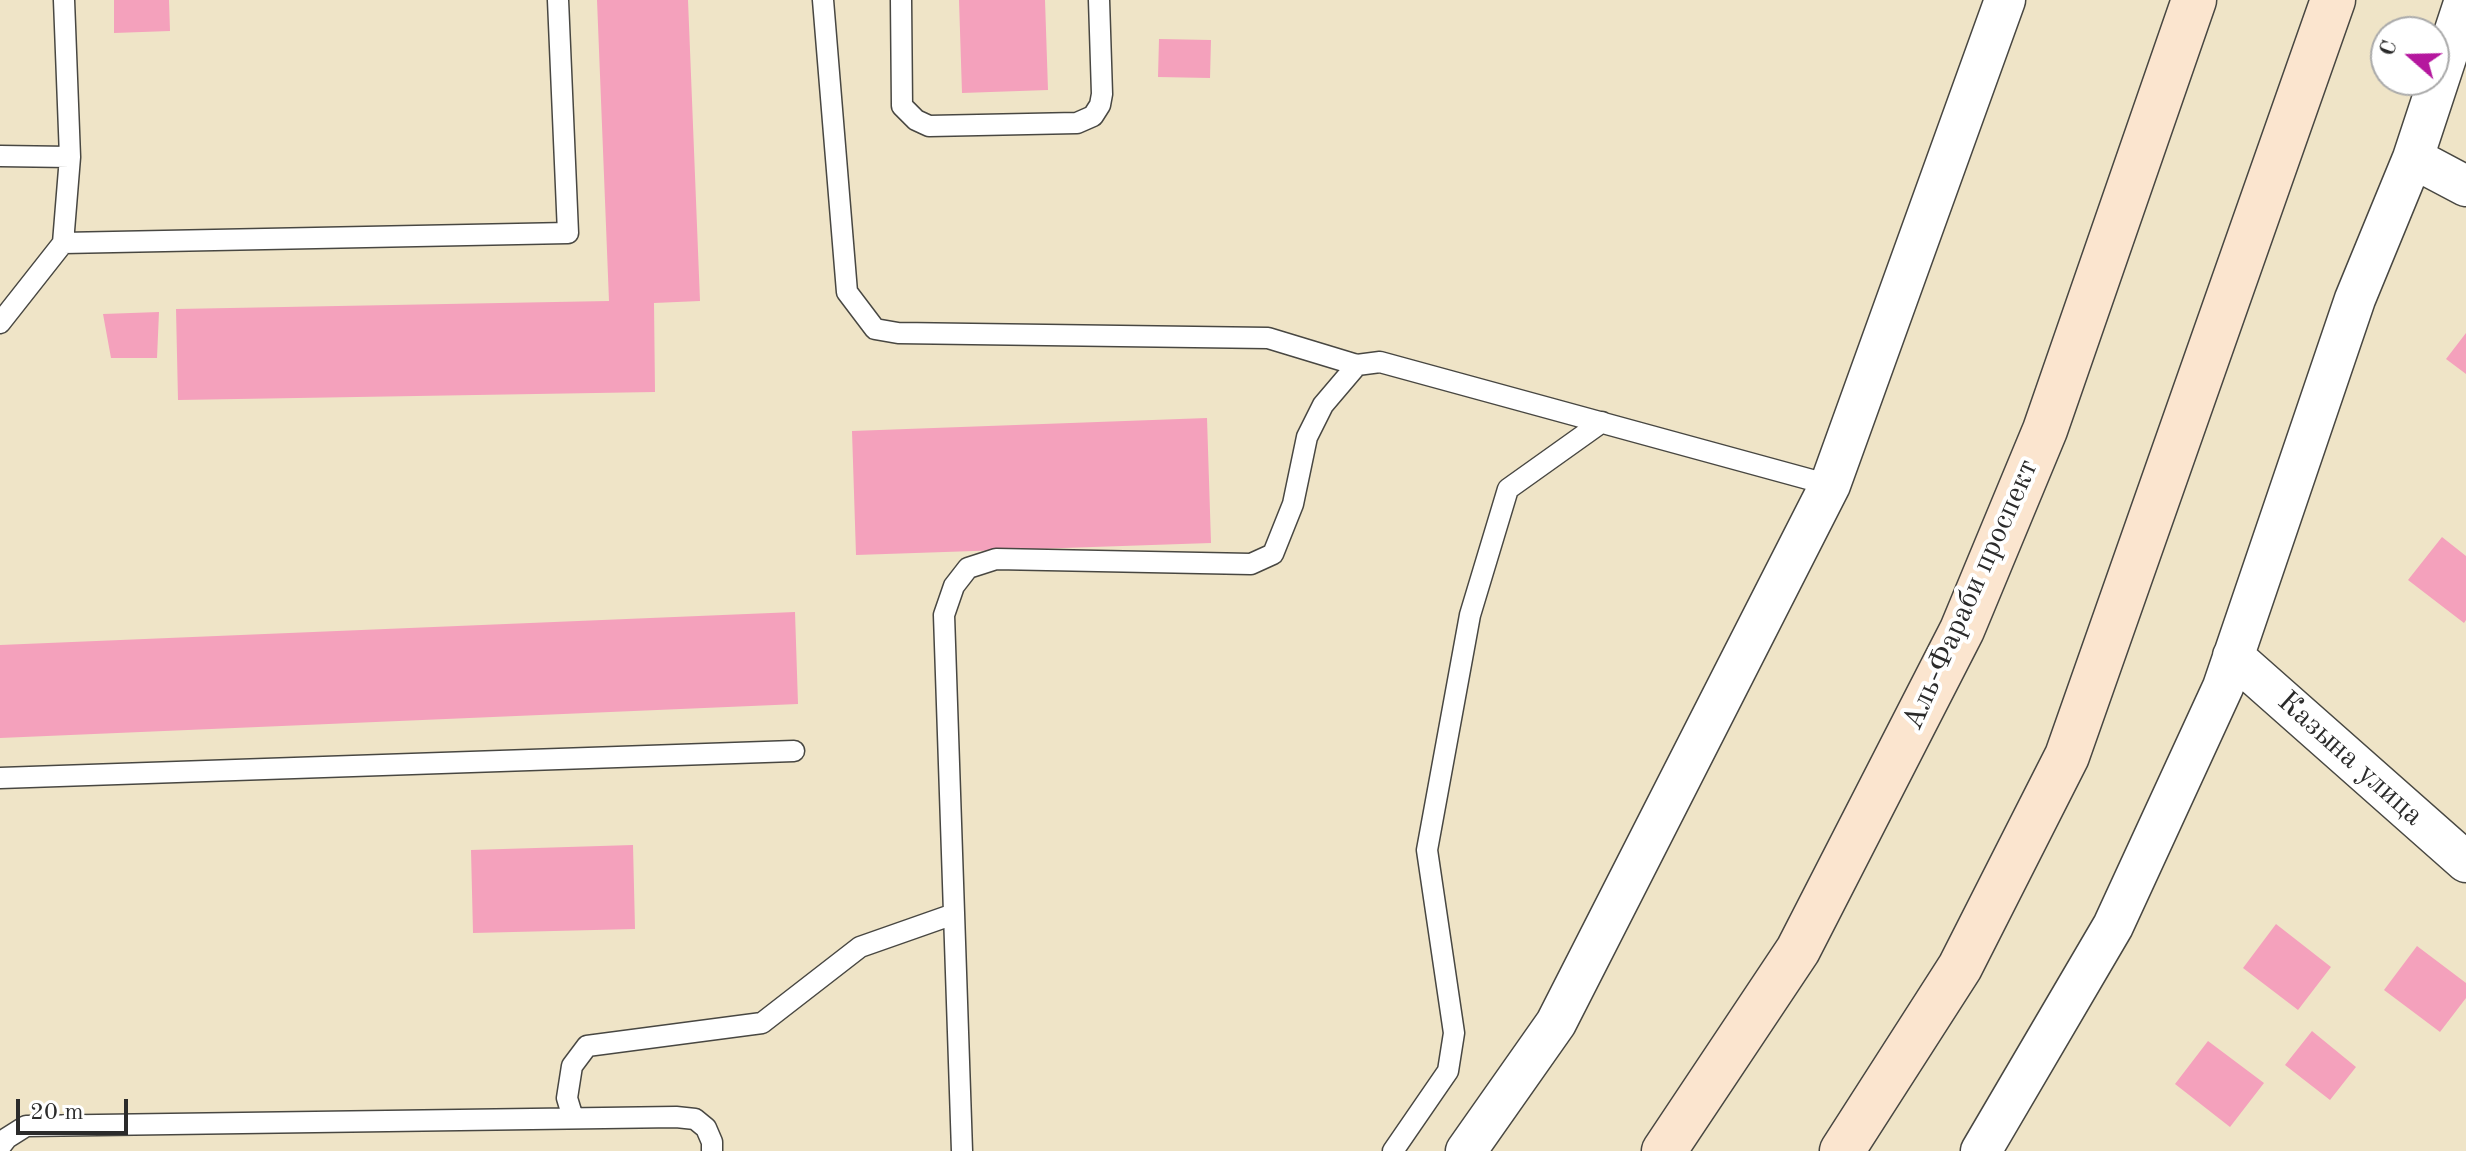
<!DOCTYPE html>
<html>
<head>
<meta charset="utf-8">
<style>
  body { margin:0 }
  #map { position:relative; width:2466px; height:1151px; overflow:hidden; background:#efe4c7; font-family:"Old Standard TT",serif }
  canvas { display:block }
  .north { position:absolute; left:2370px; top:16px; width:80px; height:80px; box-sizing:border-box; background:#fff; border:2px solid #aaa; border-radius:50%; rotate:290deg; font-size:22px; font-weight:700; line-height:32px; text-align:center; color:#2b2b2b }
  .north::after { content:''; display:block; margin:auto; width:28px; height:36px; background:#b5179e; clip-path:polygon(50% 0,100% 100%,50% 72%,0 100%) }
  .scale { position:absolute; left:16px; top:1099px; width:112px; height:36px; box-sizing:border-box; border:4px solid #2b2b2b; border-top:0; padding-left:10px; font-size:24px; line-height:28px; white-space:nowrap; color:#2b2b2b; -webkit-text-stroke:6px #fff; paint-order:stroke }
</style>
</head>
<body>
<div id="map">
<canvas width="2466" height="1151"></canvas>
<div class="north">С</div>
<div class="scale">20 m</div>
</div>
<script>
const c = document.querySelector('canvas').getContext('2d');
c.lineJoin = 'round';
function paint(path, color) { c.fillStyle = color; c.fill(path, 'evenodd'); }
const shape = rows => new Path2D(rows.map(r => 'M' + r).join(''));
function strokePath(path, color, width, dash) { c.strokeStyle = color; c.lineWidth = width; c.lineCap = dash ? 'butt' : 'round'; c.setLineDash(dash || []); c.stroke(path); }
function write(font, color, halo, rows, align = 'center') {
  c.font = font + ' "Old Standard TT",serif'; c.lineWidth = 8; c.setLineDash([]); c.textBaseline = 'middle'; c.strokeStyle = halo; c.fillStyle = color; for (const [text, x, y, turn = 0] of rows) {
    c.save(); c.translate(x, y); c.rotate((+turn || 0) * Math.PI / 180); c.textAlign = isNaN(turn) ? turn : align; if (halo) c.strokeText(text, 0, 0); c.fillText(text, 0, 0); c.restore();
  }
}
paint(shape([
  [114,0,169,0,170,31,114,33],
  [597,0,688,0,700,301,654,303,655,392,178,400,176,309,609,301],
  [959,0,1045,0,1048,90,962,93],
  [1159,39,1211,40,1210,78,1158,77],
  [159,312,157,358,111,358,103,314],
  [2466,333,2466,374,2446,359],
  [1207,418,1211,543,856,555,852,431],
  [2442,537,2466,556,2466,620,2464,623,2408,580],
  [795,612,798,704,0,738,0,645],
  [633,845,635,929,473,933,471,850],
  [2276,924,2331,967,2298,1010,2243,968],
  [2417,946,2466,983,2466,998,2440,1032,2384,990],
  [2312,1031,2356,1067,2330,1100,2285,1065],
  [2208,1041,2264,1083,2230,1127,2175,1084]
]), '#f4a1bc');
const lane = shape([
  [823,0,847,292,875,329,898,333,1268,338,1357,365],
  [901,0,902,106,916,120,929,126,1077,123,1093,116,1100,105,1102,94,1099,0],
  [0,156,70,157],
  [63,243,568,233,558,0],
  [0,323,63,243,70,157,64,0],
  [0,778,794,751],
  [573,1118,567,1098,572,1066,587,1046,762,1023,860,947,954,914],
  [0,1147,7,1138,26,1126,676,1117,695,1119,706,1128,712,1142,712,1151],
  [962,1151,944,615,954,586,968,568,996,559,1251,564,1273,554,1293,504,1307,437,1323,405,1357,365,1380,362,1830,485],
  [1393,1151,1448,1071,1454,1033,1427,850,1470,615,1508,489,1602,422]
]);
const street = shape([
  [2413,158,2466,186],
  [2233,656,2466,862],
  [1466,1151,1556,1023,1830,485,2005,0],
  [1981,1151,2113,926,2223,687,2355,299,2413,158,2465,0]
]);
const secondary = shape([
  [1664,1151,1798,950,1962,630,2045,430,2194,0],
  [1842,1151,1960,967,2067,756,2333,0]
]);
strokePath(lane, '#484742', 23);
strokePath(street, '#484742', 43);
strokePath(secondary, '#484742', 47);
strokePath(lane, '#fff', 20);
strokePath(street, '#fff', 40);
strokePath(secondary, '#fbe5cf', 44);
write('30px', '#2b2b2b', '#fff', [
  ["Аль-Фараби проспект",1971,595,-66],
  ["Казына улица",2350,759,42]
]);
</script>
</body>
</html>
